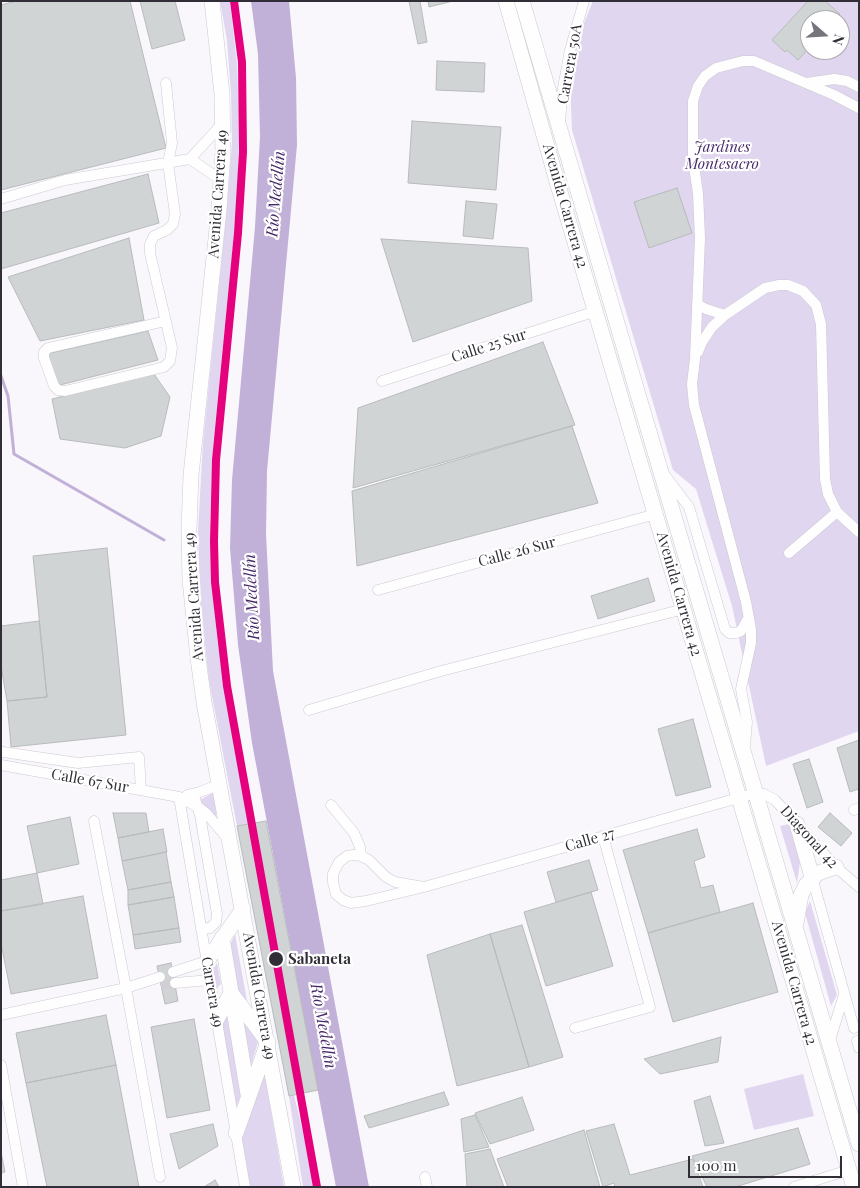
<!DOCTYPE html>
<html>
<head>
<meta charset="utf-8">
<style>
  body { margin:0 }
  #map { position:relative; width:860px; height:1188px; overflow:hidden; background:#f9f6fc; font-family:"Playfair Display",serif }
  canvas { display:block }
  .frame { position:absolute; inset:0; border:2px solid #312e37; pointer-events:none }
  .north { position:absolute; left:800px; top:10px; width:50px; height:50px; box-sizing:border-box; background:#fff; border:1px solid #adabaf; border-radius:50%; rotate:109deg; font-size:14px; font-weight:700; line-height:20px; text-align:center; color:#312e37 }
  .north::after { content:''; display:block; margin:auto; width:18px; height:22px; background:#77747c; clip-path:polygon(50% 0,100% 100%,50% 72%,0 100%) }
  .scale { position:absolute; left:688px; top:1156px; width:154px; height:22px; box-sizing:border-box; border:2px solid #312e37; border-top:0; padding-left:6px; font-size:15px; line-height:18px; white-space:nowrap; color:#312e37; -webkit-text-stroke:4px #fff; paint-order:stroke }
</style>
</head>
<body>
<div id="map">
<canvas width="860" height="1188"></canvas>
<div class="frame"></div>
<div class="north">N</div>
<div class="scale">100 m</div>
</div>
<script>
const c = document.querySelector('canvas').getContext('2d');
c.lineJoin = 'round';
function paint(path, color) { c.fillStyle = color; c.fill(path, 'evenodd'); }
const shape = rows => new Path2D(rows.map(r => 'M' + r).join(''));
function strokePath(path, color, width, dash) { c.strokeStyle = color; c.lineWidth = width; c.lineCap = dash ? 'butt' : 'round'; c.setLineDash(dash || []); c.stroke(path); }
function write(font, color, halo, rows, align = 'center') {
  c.font = font + ' "Playfair Display",serif'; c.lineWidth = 4.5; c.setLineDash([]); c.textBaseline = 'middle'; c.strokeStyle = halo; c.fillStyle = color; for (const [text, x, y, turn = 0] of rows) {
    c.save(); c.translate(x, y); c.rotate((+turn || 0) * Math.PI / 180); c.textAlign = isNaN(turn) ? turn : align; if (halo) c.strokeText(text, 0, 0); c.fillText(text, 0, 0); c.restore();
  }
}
paint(shape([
  [220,1,230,1,237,64,239,112,238,177,233,245,213,447,210,522,212,583,217,637,248,824,237,826,209,681,200,597,198,531,203,442,227,207,232,142,231,94,227,40],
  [593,1,859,1,859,731,766,766,732,606,696,489,673,470,572,130,570,82,575,53,584,23],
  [810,20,840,20,840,50,810,50],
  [214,792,217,822,198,801],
  [789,824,800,862,797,883,780,826],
  [810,901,837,995,831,1006,805,913],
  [235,934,247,1001,235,988,228,950],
  [217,963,221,984,213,993,209,971],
  [227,1015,242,1093,234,1112,219,1028],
  [241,1017,258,1042,249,1073],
  [264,1069,284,1187,249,1187,240,1133],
  [803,1074,814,1116,754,1130,744,1089],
  [294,1095,306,1145,313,1187,303,1187,289,1096]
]), '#e0d6f0');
paint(shape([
  [251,1,289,1,296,78,297,145,267,471,266,534,273,671,369,1187,336,1187,252,743,238,645,230,548,232,480,255,227,260,137,258,54]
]), '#c1b1d8');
strokePath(shape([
  [1,376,8,396,14,454,164,540]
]), '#c1b1d8', 3);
const building = shape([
  [16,1,130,1,166,148,1,190,1,5,16,1],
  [140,1,175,1,185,40,152,49,140,1],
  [409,1,420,1,427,42,418,44,409,1],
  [428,1,453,1,429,7,428,1],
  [808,1,825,1,840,14,835,20,810,20,810,47,798,60,787,50,785,52,772,40,808,1],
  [437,61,485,63,484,92,436,90,437,61],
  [412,121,501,127,496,190,408,183,412,121],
  [148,174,159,223,1,269,1,213,148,174],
  [677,188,692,233,649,248,634,202,677,188],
  [466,201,497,204,493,239,463,236,466,201],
  [129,238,144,320,40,341,8,277,129,238],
  [381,239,528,248,532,301,413,342,381,239],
  [148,331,158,360,56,386,46,354,148,331],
  [543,342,575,425,353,488,358,408,543,342],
  [154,374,170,397,161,436,125,448,60,439,52,399,154,374],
  [572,426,598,503,357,566,352,491,572,426],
  [107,548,126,735,11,747,7,701,47,697,33,556,107,548],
  [648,578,655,601,598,619,591,596,648,578],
  [39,621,47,697,7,701,1,666,1,626,39,621],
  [693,719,711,787,676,796,658,729,693,719],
  [859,740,859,789,850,792,837,748,859,740],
  [809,759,823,802,807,808,793,764,809,759],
  [113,813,146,813,149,832,118,838,113,813],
  [830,813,852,833,841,846,818,827,830,813],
  [70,817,79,864,37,873,27,826,70,817],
  [266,821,318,1090,289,1096,237,826,266,821],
  [163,829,167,852,122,861,118,838,163,829],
  [697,829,705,857,694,861,701,888,713,885,720,912,648,933,623,850,697,829],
  [166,852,171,882,128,890,122,861,166,852],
  [589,860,598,890,556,902,547,872,589,860],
  [37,873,43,904,1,911,1,880,37,873],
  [171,882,174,897,128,905,128,890,171,882],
  [591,892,613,966,546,986,524,912,591,892],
  [83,896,98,978,11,994,1,943,1,911,83,896],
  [174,897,179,928,133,935,128,905,174,897],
  [753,903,778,992,673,1022,648,933,753,903],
  [522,925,563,1057,529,1067,490,934,522,925],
  [179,928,181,942,135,949,133,935,179,928],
  [490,934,529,1067,457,1086,427,955,490,934],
  [171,963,178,1001,165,1004,157,966,171,963],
  [106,1015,116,1065,26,1083,16,1033,106,1015],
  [194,1019,210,1110,167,1118,151,1027,194,1019],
  [721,1037,718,1062,660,1074,644,1059,721,1037],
  [116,1065,139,1187,47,1187,26,1083,116,1065],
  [444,1092,449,1105,369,1128,364,1116,444,1092],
  [710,1096,724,1143,705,1146,694,1101,710,1096],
  [522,1097,534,1130,490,1144,475,1113,522,1097],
  [475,1115,489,1147,464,1152,461,1119,475,1115],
  [213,1124,218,1146,179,1169,170,1134,213,1124],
  [614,1124,630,1175,693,1159,703,1187,615,1187,614,1183,603,1187,586,1131,614,1124],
  [798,1128,810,1164,735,1187,707,1187,692,1156,798,1128],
  [584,1130,600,1187,508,1187,497,1159,584,1130],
  [490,1149,504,1187,467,1187,465,1154,490,1149],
  [1,1152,5,1172,1,1173,1,1152],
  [215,1180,219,1187,204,1187,215,1180]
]);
paint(building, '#d0d4d4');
strokePath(building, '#b8bbbb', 1);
strokePath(shape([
  [161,985,175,983]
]), '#d1ced5', 10, [10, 5]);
const minor = shape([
  [807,83,834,79,847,81,859,87],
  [560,121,563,88,570,50,584,1],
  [190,159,221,180],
  [1,199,65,180,190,159,223,123],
  [697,304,706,309,725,315],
  [166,321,48,348,44,352,44,358,54,386,58,390,65,391,164,367,170,361,172,348,150,253,150,244,154,236,167,230,173,224,175,214,168,163,172,143,166,83],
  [698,352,702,342,712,327,725,315,765,288,779,285,788,285,803,291,816,305,821,324,825,479,828,494,837,512,859,532],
  [382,381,596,311],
  [664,474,689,507,725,629,729,633,736,633,741,631,749,617],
  [789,553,837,512],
  [378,590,656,514],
  [309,710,441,671,684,609],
  [745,745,747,722,741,689,751,643,751,630,746,602,694,405,692,384,695,359,700,238,698,193,693,160,693,101,698,86,705,76,716,68,743,61,754,61,834,95,859,108],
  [3,752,78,763,139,757,141,790],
  [1,765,179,797,198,807,206,813,228,839],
  [191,794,195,799,200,815,217,914,216,922,210,928,201,929],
  [187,795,200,792,220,784],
  [179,797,245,1187],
  [331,805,354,833,360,847,361,856],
  [854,810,859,808],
  [94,821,126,988,160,1177],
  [354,855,361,856,369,860,386,877,395,882,424,887,366,901,351,903,343,900,336,894,333,882,333,874,339,862,347,856,354,855],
  [812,877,854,1028],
  [424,887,756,793,764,794,775,800,836,867,859,887],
  [173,972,207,961],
  [175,983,210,980],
  [1,1015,126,988,160,977],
  [575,1028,650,1007,603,836],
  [859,1041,857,1041,859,1048],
  [829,1043,844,995],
  [1,1065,23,1187],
  [425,1177,427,1187],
  [794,1187,849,1170]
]);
const highway = shape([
  [212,1,222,94,223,153,219,210,191,475,189,529,190,580,198,658,204,702,293,1187],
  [506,1,558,185,854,1187],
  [522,1,859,1144],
  [797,824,812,877],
  [796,923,801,895,806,885,818,873,836,867],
  [222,938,248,1094],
  [207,961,243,909],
  [217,1019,231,993,268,1042,236,1133]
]);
strokePath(minor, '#ccc9d1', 11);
strokePath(highway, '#ccc9d1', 16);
strokePath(minor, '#fefeff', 10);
strokePath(highway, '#fefeff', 15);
strokePath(shape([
  [234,1,242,62,243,152,238,233,216,460,214,541,215,582,227,686,317,1187]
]), '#e5007d', 8);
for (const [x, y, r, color] of [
  [276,959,8,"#312e37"]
]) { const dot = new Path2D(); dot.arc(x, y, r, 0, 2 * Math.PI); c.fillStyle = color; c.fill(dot); strokePath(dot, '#fff', 2); }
write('15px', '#312e37', '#fff', [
  ["Carrera 50A",570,64,-80],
  ["Avenida Carrera 49",218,194,-86],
  ["Avenida Carrera 42",565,206,74],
  ["Calle 25 Sur",489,346,-18],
  ["Calle 26 Sur",517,552,-15],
  ["Avenida Carrera 42",679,594,74],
  ["Avenida Carrera 49",194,597,-94],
  ["Calle 67 Sur",90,781,10],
  ["Diagonal 42",809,837,48],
  ["Calle 27",590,840,-16],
  ["Avenida Carrera 42",794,983,74],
  ["Carrera 49",212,992,80],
  ["Avenida Carrera 49",259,996,80]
]);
write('italic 15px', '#482a6a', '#fff', [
  ["Jardines",722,147],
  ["Montesacro",722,164]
]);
write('bold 15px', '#312e37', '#fff', [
  ["Sabaneta",288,959]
], 'left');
write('italic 16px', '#452767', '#fff', [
  ["Río Medellín",276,194,-85],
  ["Río Medellín",252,597,-93],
  ["Río Medellín",323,1026,80]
]);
</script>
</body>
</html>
